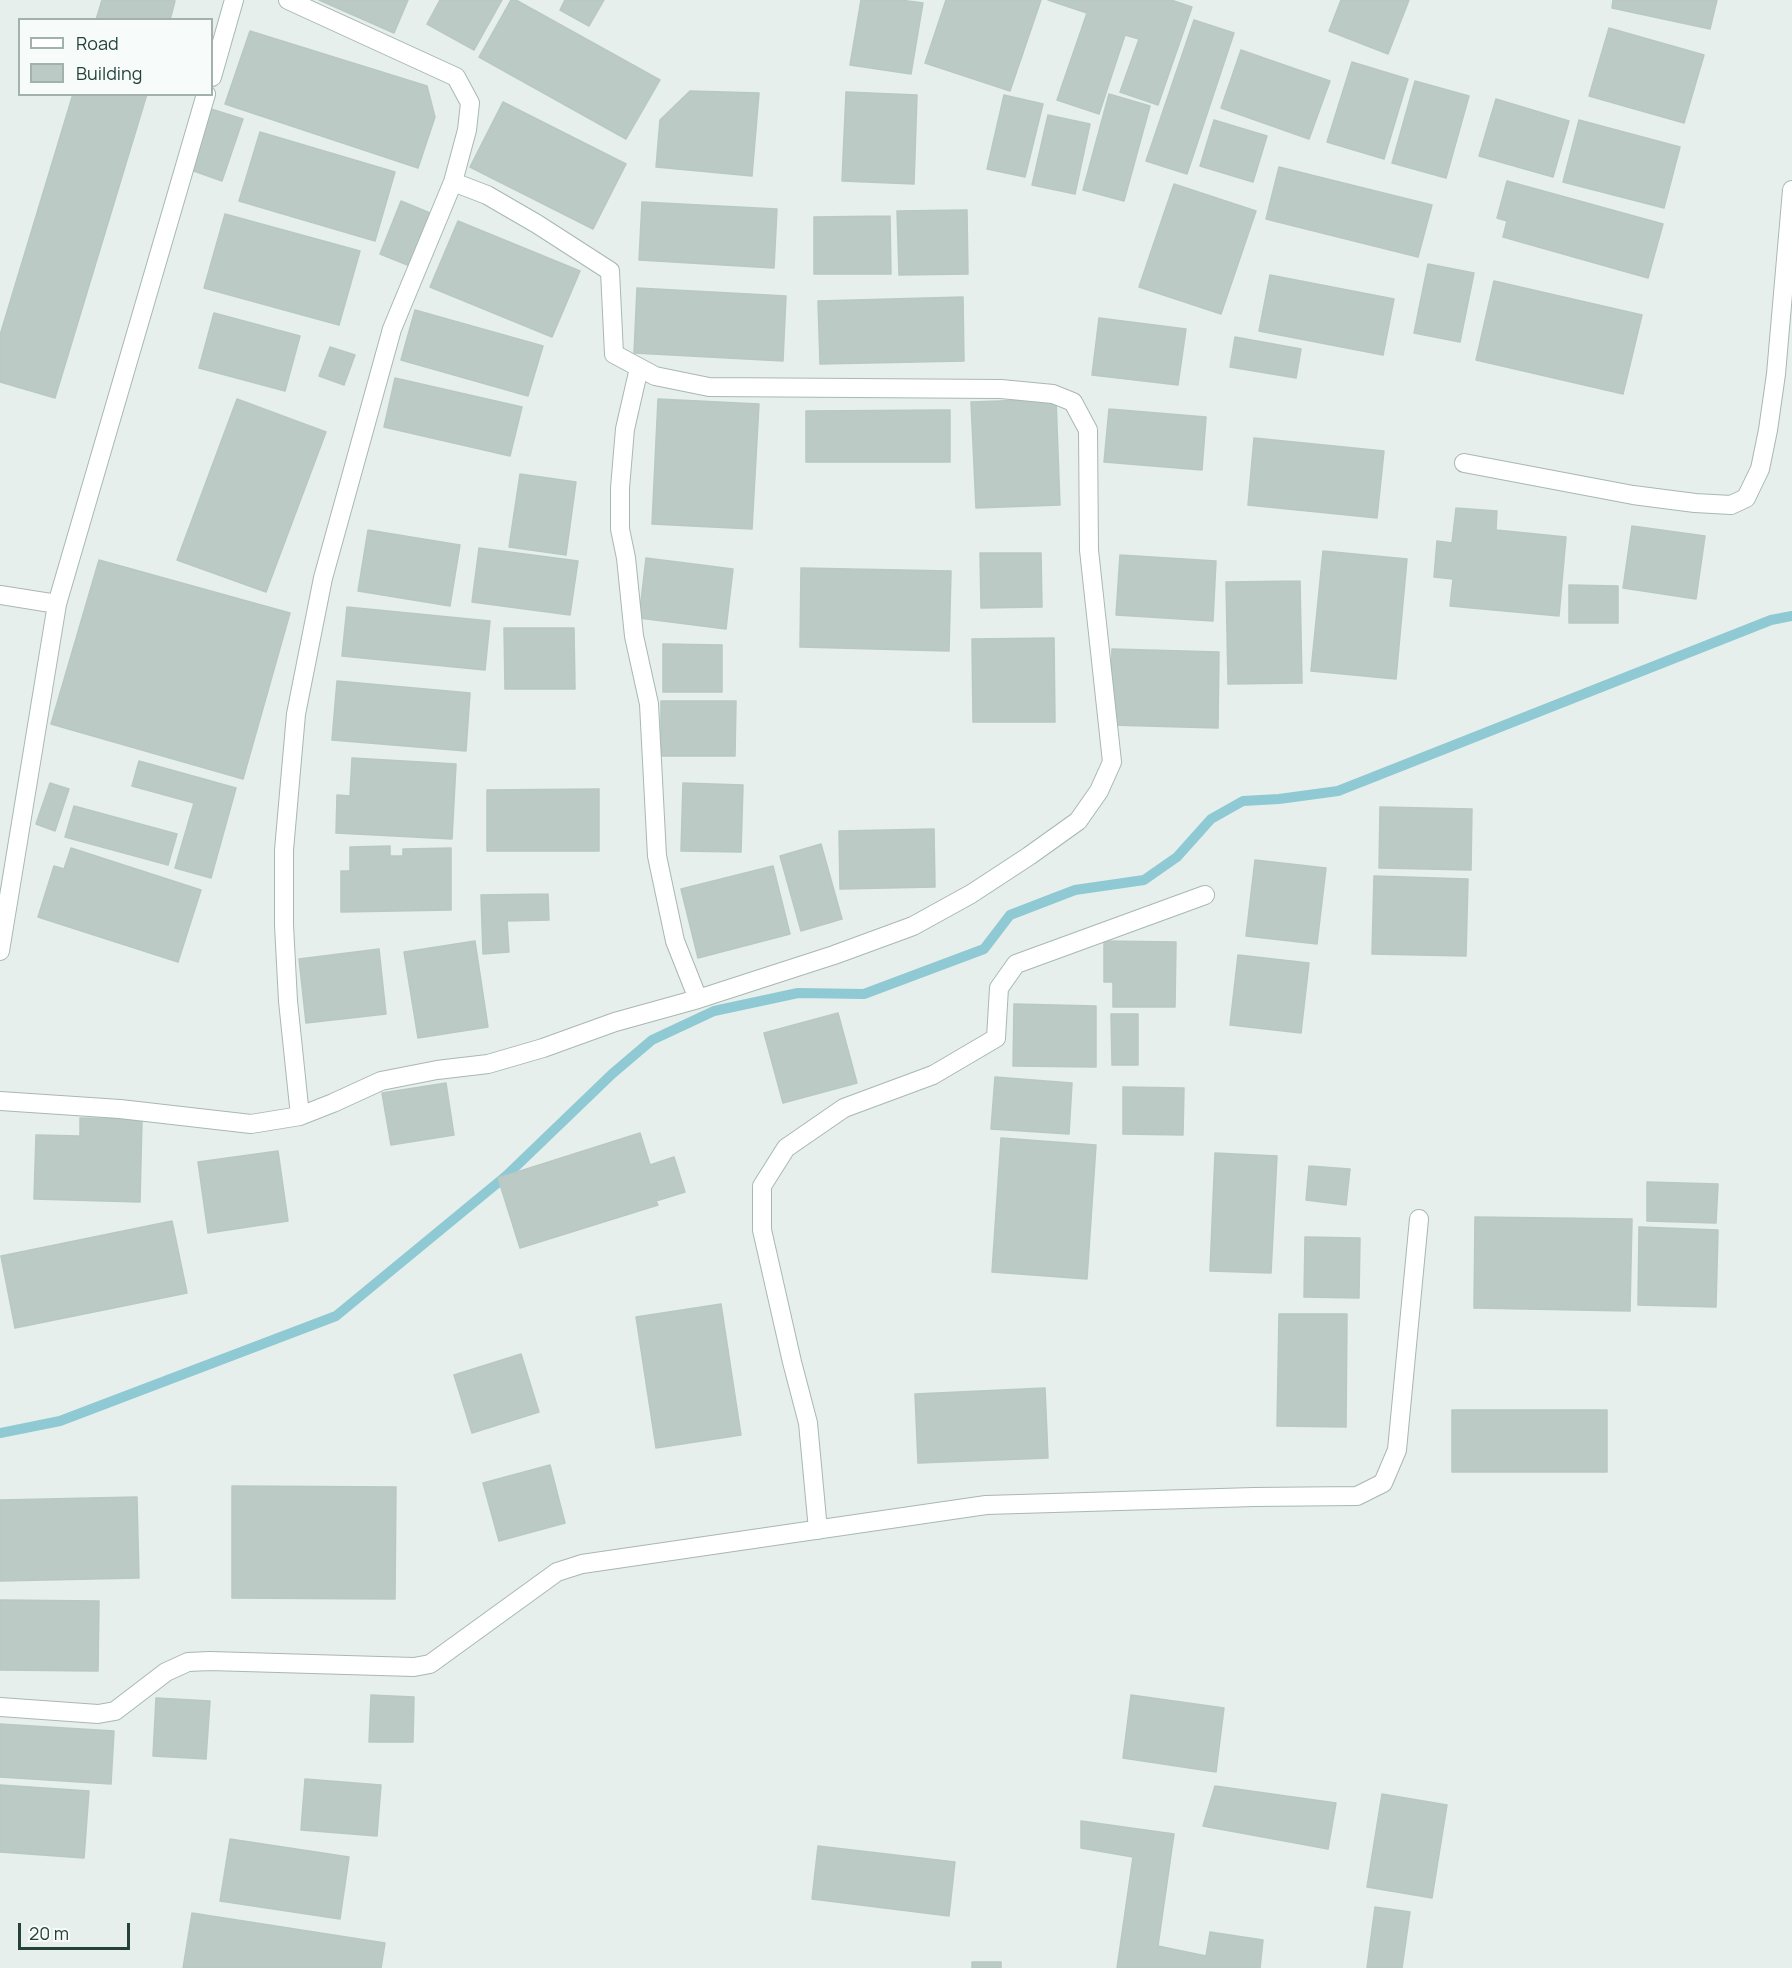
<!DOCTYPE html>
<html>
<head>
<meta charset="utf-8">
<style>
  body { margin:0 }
  #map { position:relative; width:1792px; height:1968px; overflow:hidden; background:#e6efeb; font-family:Manrope,sans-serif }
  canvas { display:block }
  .legend { position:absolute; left:18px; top:18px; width:195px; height:78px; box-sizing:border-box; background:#f7fbf9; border:2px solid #a3b1ad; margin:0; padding:8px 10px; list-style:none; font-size:18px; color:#24423a }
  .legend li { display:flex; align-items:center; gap:12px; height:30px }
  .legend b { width:30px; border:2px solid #a3b1ad }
  .scale { position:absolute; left:18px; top:1923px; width:112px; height:27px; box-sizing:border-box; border:3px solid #24423a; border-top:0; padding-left:8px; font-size:18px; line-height:21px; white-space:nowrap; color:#24423a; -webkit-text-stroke:4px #f7fbf9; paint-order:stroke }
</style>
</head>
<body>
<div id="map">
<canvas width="1792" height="1968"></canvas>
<ul class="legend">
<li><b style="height:8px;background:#fff"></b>Road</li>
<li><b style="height:16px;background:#bbcac4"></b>Building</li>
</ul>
<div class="scale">20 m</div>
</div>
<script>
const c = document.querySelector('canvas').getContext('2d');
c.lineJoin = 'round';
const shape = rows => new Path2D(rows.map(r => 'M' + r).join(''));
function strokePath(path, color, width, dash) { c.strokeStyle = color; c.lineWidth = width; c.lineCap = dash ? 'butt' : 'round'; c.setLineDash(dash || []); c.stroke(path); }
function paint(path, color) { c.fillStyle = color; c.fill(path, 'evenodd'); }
strokePath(shape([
  [0,1433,60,1421,336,1316,506,1176,612,1074,652,1040,714,1011,798,993,864,994,984,949,1010,915,1075,890,1144,880,1177,857,1211,819,1243,801,1279,799,1338,791,1771,620,1792,616]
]), '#8ec9d4', 10);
const building = shape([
  [102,0,172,0,175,1,170,20,96,20,102,0],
  [319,0,408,0,394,33,319,0],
  [440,0,502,0,474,50,427,24,440,0],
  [511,0,516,0,660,80,626,139,479,57,511,0],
  [565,0,604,0,589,26,560,10,565,0],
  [861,0,900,0,923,3,911,74,850,65,861,0],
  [946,0,1041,0,1010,91,925,63,946,0],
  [1048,0,1171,0,1192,7,1158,105,1120,92,1139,39,1125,35,1099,114,1057,100,1087,13,1048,0],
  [1341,0,1409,0,1388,54,1329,31,1341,0],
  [1613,0,1717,0,1710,29,1612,8,1613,0],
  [1194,20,1234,33,1187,174,1146,161,1194,20],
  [1609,28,1704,55,1684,123,1589,96,1609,28],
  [250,31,427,86,435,117,418,168,225,104,250,31],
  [1241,50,1330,81,1309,139,1221,108,1241,50],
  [1352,62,1408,79,1384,159,1327,142,1352,62],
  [1415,81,1469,96,1446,178,1392,163,1415,81],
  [690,91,759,93,752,176,656,167,660,120,690,91],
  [846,92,917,95,914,184,842,181,846,92],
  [73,94,147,94,55,398,0,382,0,335,73,94],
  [1109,94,1150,106,1124,201,1083,190,1109,94],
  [1004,95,1043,104,1025,177,987,169,1004,95],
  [1496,99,1569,121,1553,177,1479,156,1496,99],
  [503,102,626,164,593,229,470,167,503,102],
  [211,109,243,119,222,181,191,170,211,109],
  [1048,115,1090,124,1075,194,1032,185,1048,115],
  [1214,120,1267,136,1253,182,1200,166,1214,120],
  [1579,120,1680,147,1664,208,1563,182,1579,120],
  [260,132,395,172,375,241,239,201,260,132],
  [1279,167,1432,205,1418,257,1266,219,1279,167],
  [1507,181,1663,224,1648,278,1503,237,1507,221,1497,218,1507,181],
  [1174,184,1256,211,1221,314,1139,287,1174,184],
  [401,201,435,215,415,268,380,254,401,201],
  [642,202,777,209,774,268,639,260,642,202],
  [967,210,968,274,899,275,897,211,967,210],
  [225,214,360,251,339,325,204,288,225,214],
  [890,216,891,274,814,274,814,217,890,216],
  [458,221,580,271,552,337,430,287,458,221],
  [1428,264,1474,273,1460,342,1414,333,1428,264],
  [1270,275,1394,299,1383,355,1259,331,1270,275],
  [1494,281,1642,315,1623,394,1476,360,1494,281],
  [637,288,786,296,783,361,634,353,637,288],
  [963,297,964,361,820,364,818,301,963,297],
  [415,310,543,346,528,396,401,360,415,310],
  [214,313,300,336,285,391,199,368,214,313],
  [1099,318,1186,329,1178,385,1092,375,1099,318],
  [1235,337,1301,349,1296,378,1230,367,1235,337],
  [330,347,355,355,344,385,319,376,330,347],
  [395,378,522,407,510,456,384,427,395,378],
  [237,399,326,432,266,592,177,560,237,399],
  [658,399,759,404,752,529,652,524,658,399],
  [1056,399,1060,505,976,508,971,402,1056,399],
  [1109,409,1206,417,1202,470,1104,462,1109,409],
  [950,410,950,462,806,462,806,411,950,410],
  [1254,438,1384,451,1377,518,1248,505,1254,438],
  [520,474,576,482,566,555,509,547,520,474],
  [1456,508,1497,511,1496,530,1566,537,1559,616,1450,606,1453,579,1434,577,1437,541,1452,543,1456,508],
  [1632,526,1705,536,1696,599,1623,588,1632,526],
  [368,530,460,545,450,606,358,591,368,530],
  [479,548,578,561,570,615,472,602,479,548],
  [1323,551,1407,559,1396,679,1311,671,1323,551],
  [980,553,1041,553,1042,607,981,608,980,553],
  [1120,555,1216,561,1213,621,1116,615,1120,555],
  [646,558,733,569,726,629,639,618,646,558],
  [99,560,290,613,243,779,51,724,99,560],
  [801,568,951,571,949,651,800,647,801,568],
  [1300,581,1302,683,1228,684,1226,582,1300,581],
  [1569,585,1618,586,1618,623,1569,623,1569,585],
  [347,607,490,621,485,670,342,656,347,607],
  [504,628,574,628,575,689,505,689,504,628],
  [1054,638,1055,722,973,722,972,639,1054,638],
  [663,644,722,645,722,692,663,692,663,644],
  [1112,649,1219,652,1218,728,1110,725,1112,649],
  [337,681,470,693,466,751,332,740,337,681],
  [661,701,736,701,735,756,661,756,661,701],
  [352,758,456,764,452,839,336,833,337,795,350,796,352,758],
  [139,761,236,788,211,878,175,868,194,803,132,786,139,761],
  [50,783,69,789,55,831,36,824,50,783],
  [683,783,743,785,741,852,681,851,683,783],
  [599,789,599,851,487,851,487,790,599,789],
  [74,806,177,834,168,865,65,837,74,806],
  [1380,807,1472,809,1471,870,1379,868,1380,807],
  [934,829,935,887,840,889,839,831,934,829],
  [821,844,842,919,801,931,780,856,821,844],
  [390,846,390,856,403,856,403,849,451,848,451,910,341,912,341,871,350,871,350,847,390,846],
  [71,848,201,890,178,962,38,917,54,866,64,869,71,848],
  [1255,860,1326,868,1317,944,1246,936,1255,860],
  [773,866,790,934,698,958,681,889,773,866],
  [1374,876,1468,879,1466,956,1372,954,1374,876],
  [548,894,549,920,507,921,509,952,483,954,481,895,548,894],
  [475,941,488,1027,418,1038,404,952,475,941],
  [1104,941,1176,942,1175,1007,1113,1007,1113,982,1104,982,1104,941],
  [379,949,386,1014,306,1023,299,959,379,949],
  [1238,955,1309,963,1301,1033,1230,1025,1238,955],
  [1014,1004,1096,1006,1096,1067,1013,1066,1014,1004],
  [838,1013,857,1083,783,1103,764,1033,838,1013],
  [1111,1014,1138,1014,1138,1065,1112,1065,1111,1014],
  [995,1077,1072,1083,1069,1134,991,1129,995,1077],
  [446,1083,454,1135,391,1145,382,1093,446,1083],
  [1123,1087,1184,1088,1183,1135,1123,1134,1123,1087],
  [80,1118,142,1119,140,1202,34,1199,36,1135,80,1136,80,1118],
  [640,1133,650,1165,674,1157,685,1192,656,1201,658,1205,520,1248,498,1178,640,1133],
  [1001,1138,1096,1145,1087,1279,992,1272,1001,1138],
  [278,1151,288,1221,208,1233,198,1162,278,1151],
  [1215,1153,1277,1156,1271,1273,1210,1271,1215,1153],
  [1309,1166,1350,1169,1346,1205,1306,1200,1309,1166],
  [1647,1182,1718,1184,1716,1223,1647,1221,1647,1182],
  [1475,1217,1632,1219,1630,1311,1474,1308,1475,1217],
  [172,1221,187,1293,15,1328,1,1256,172,1221],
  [1639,1227,1718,1230,1716,1307,1638,1305,1639,1227],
  [1305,1237,1360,1238,1359,1298,1304,1297,1305,1237],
  [721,1304,741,1435,656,1448,636,1317,721,1304],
  [1279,1314,1347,1314,1346,1427,1277,1426,1279,1314],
  [521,1354,539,1412,472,1433,454,1375,521,1354],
  [1045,1388,1048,1458,918,1463,915,1394,1045,1388],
  [1452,1410,1607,1410,1607,1472,1452,1472,1452,1410],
  [550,1465,565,1523,499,1541,483,1483,550,1465],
  [232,1486,396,1487,395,1599,232,1598,232,1486],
  [137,1497,139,1578,0,1581,0,1500,137,1497],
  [0,1600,99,1601,98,1671,0,1670,0,1600],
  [371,1695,414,1697,413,1742,369,1742,371,1695],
  [1131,1695,1224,1708,1216,1772,1123,1758,1131,1695],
  [156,1698,210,1701,206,1759,153,1756,156,1698],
  [0,1724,114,1731,111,1784,0,1777,0,1724],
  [305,1779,381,1785,377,1836,301,1830,305,1779],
  [0,1785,89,1791,84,1858,0,1852,0,1785],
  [1215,1786,1336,1803,1328,1849,1203,1826,1215,1786],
  [1382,1794,1447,1805,1432,1898,1367,1887,1382,1794],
  [1081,1821,1174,1834,1158,1946,1206,1956,1210,1932,1263,1940,1260,1968,1117,1968,1133,1857,1081,1848,1081,1821],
  [230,1839,349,1857,340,1919,220,1901,230,1839],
  [818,1846,955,1862,949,1916,812,1899,818,1846],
  [1375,1907,1410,1912,1402,1968,1367,1968,1375,1907],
  [192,1913,385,1943,381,1968,183,1968,192,1913],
  [972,1962,1001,1962,1001,1968,972,1968,972,1962]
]);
paint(building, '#bbcac4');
strokePath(building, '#b8c9c2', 1.5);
const minor = shape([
  [212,77,234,0],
  [639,368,625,429,620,488,620,529,626,558,634,636,649,704,657,856,675,941,698,999],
  [1464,463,1633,495,1695,503,1731,505,1746,498,1760,469,1768,430,1776,374,1792,190],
  [0,595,57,604],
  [0,951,57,604,206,94],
  [0,1101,120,1109,251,1124,300,1116,333,1103,381,1081,437,1070,488,1064,543,1048,615,1022,698,999,834,955,913,926,971,894,1029,856,1078,821,1099,791,1112,762,1089,550,1088,430,1073,402,1053,394,1001,389,709,387,655,376,614,354,610,271,537,224,487,195,453,182,467,130,470,103,456,77,288,0],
  [300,1116,288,1001,284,925,284,850,296,714,323,578,392,329,453,182],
  [818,1530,808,1423,792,1362,762,1230,762,1186,786,1148,844,1108,933,1075,996,1038,999,988,1016,964,1205,895],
  [0,1707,98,1714,115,1711,166,1672,188,1662,210,1661,414,1667,430,1664,557,1572,582,1564,986,1505,1254,1497,1357,1496,1383,1483,1397,1450,1419,1219]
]);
strokePath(minor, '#a8b8b2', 20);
strokePath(minor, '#fff', 18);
</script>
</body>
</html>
